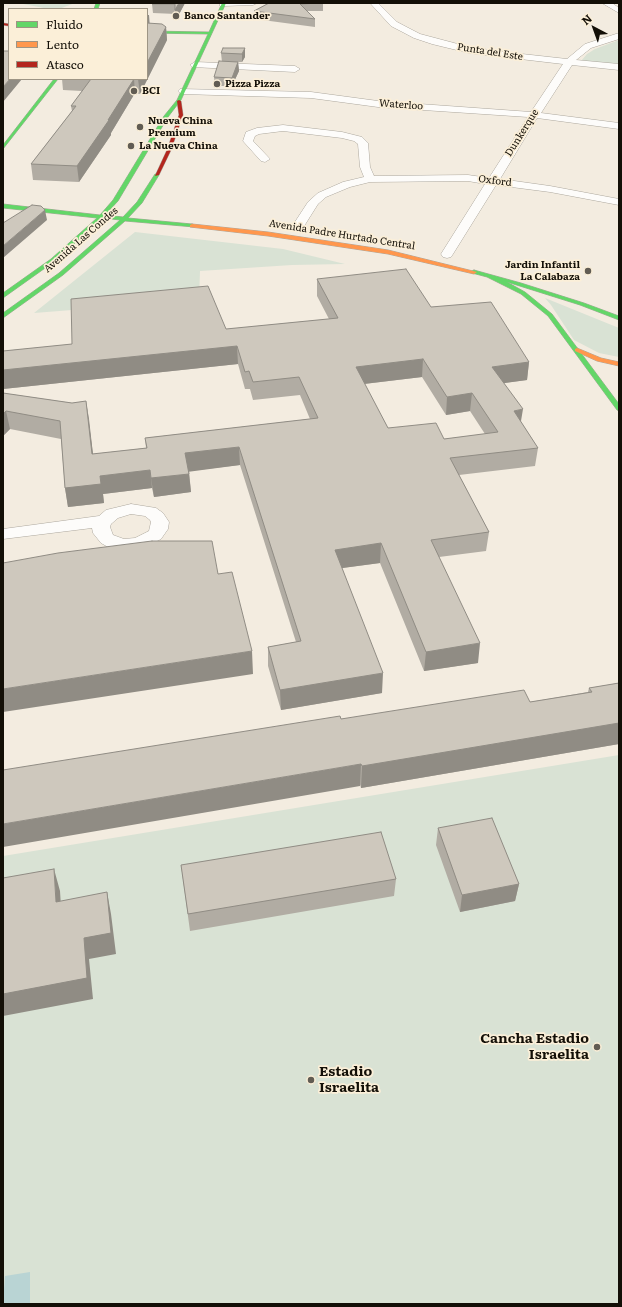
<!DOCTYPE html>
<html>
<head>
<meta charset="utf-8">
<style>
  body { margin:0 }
  #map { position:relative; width:622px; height:1307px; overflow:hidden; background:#f3ece0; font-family:Literata,serif }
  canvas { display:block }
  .frame { position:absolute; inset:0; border:4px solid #130f07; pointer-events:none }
  .legend { position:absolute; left:8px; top:8px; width:140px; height:72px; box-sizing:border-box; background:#fbefd8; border:1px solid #9e9584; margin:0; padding:5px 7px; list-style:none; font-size:12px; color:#130f07 }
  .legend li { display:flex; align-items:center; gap:8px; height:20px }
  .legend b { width:20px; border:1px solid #9e9584 }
  .north { position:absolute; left:574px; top:8px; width:40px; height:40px; -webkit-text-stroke:3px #fbefd8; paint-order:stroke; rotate:319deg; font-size:11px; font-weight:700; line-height:16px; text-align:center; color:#130f07 }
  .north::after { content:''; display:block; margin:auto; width:14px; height:18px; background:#130f07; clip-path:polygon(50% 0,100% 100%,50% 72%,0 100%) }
</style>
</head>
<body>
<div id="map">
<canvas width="622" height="1307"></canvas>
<div class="frame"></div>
<ul class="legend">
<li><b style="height:5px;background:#63d668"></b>Fluido</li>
<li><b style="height:5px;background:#ff974d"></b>Lento</li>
<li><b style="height:5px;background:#b3261e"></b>Atasco</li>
</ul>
<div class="north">N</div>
</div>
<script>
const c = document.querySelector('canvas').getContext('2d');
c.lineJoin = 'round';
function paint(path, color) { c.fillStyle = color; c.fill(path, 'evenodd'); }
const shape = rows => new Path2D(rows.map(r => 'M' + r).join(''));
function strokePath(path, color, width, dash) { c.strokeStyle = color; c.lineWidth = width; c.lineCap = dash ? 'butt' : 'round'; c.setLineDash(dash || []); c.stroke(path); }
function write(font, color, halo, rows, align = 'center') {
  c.font = font + ' Literata,serif'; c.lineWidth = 3.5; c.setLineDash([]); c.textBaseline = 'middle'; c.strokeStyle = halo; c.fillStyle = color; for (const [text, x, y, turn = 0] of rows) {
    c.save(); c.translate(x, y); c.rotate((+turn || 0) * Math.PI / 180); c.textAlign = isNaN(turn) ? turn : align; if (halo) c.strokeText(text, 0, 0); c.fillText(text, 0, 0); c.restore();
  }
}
paint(shape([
  [18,3,75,3,59,9,49,9],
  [619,40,619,66,581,61,587,54,595,49],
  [135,232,283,249,345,264,292,265,200,271,199,300,34,313],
  [545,298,619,328,619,357,599,353,574,340,551,305],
  [619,755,619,1304,3,1304,3,856]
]), '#d9e2d4');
paint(shape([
  [30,1272,30,1304,3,1304,5,1276]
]), '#b9d4d4');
const street = shape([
  [220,3,257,3,253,5,223,6,220,6,220,3],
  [370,3,378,3,397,22,420,34,469,47,504,52,567,59,585,44,619,33,619,39,591,48,576,60,619,64,619,70,572,65,541,113,619,123,619,129,537,118,500,179,550,186,619,199,619,205,550,192,496,185,453,254,451,257,447,258,443,257,441,254,485,184,468,181,370,182,350,187,326,197,318,204,301,231,293,231,291,228,308,202,318,193,343,182,364,177,360,167,358,144,354,141,342,138,283,131,259,134,255,136,253,141,270,159,265,162,261,161,243,141,246,132,257,128,283,125,342,132,362,137,368,143,370,167,374,176,468,175,489,178,528,117,378,107,311,98,183,94,180,93,178,91,180,89,311,92,378,101,531,112,563,64,469,53,432,44,414,38,391,26,370,3],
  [602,3,612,3,619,8,619,13,602,3],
  [195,62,295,66,300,69,295,72,192,67,190,65,195,62],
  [131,504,156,508,163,513,169,522,168,529,161,539,145,547,124,551,108,547,101,543,93,533,92,528,3,539,3,529,99,516,106,510,131,504],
  [131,514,145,516,150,520,151,522,149,531,135,538,124,539,113,535,110,527,111,524,118,518,131,514]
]);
const fast = shape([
  [96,3,100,3,98,9,94,9,96,3],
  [222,3,226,3,181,100,168,117,118,201,105,215,123,217,137,202,155,174,157,174,159,175,142,203,128,218,192,224,194,225,194,227,125,221,63,275,3,318,3,313,59,273,120,220,103,218,55,261,3,298,3,293,51,259,97,218,3,208,3,204,100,215,113,200,164,116,177,100,208,34,147,33,147,31,209,32,222,3],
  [54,79,58,79,3,149,3,145,54,79],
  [474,270,521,283,584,303,619,316,619,320,580,305,507,282,525,292,552,314,619,404,619,411,617,410,548,316,521,294,487,277,472,273,472,271,474,270]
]);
const slow = shape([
  [192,224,268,232,388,250,477,272,474,274,388,254,268,236,190,227,190,225,192,224],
  [577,348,601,358,619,362,619,366,597,361,575,351,575,349,577,348]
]);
const jam = shape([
  [3,23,9,24,9,26,3,25,3,23],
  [179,100,181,101,183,115,171,150,159,175,155,176,167,150,179,115,177,101,179,100]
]);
strokePath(street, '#aca79d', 1);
strokePath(fast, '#aca79d', 1);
strokePath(slow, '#aca79d', 1);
strokePath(jam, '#aca79d', 1);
paint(street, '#fdfcfa');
paint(fast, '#63d668');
paint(slow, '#ff974d');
paint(jam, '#b3261e');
paint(shape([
  [185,3,176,20,176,14,153,13,152,4],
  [266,3,323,3,323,11,307,11,315,19,315,27,255,19,254,11,267,4],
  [149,23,166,27,167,40,140,94,135,93,111,133,111,135,79,182,33,180,31,164,72,111,71,106,82,91,63,90,62,79,147,79],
  [245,48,245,57,242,62,224,62,238,62,239,71,232,86,215,86,214,77,222,62,221,53],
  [317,279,431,307,529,362,527,380,504,383,521,422,538,448,535,466,459,475,489,532,486,551,439,557,478,663,424,671,380,563,342,568,382,693,281,710,268,666,268,647,296,642,240,465,189,471,191,492,154,497,152,488,103,494,104,503,68,507,65,488,61,439,10,429,3,436,3,393,72,403,86,401,93,454,146,448,145,438,310,419,300,395,253,400,250,389,245,389,238,364,3,389,3,351,329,319,317,296],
  [422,377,446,415,470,411,485,434,444,439,388,428,364,384],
  [619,683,619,744,361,788,341,719,530,702,588,692,589,688],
  [438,828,519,884,515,901,460,912,436,845],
  [181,865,396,879,394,896,190,931]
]), '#b1aca3');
paint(shape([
  [179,3,185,3,176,20,175,10],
  [147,15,149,15,150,28,147,28],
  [166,27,167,40,140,94,138,79,147,79,147,63],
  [245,48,245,57,242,62,242,54],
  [238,62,239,71,232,86,232,78],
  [10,79,22,79,3,102,3,87],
  [134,79,135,93,111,133,111,135,79,182,77,166],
  [45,210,47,220,3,258,3,246],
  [237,346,238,364,3,389,3,370],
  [423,359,422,377,355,385,356,367],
  [529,362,527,380,490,385,492,367],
  [472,393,470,411,446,415,447,397],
  [86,401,89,419,95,472,92,454],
  [523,409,520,427,514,411],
  [6,411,10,429,3,436,3,414],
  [239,447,240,465,187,472,185,453],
  [150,470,152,488,103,494,104,503,68,507,65,488,100,476],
  [189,474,191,492,154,497,151,478],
  [381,543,380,563,335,569,335,550],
  [480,643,478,663,424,671,426,652],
  [252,651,253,674,3,712,3,689],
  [383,673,382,693,281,710,280,690],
  [619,723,619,744,361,788,362,766],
  [361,764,360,786,3,847,3,824],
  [54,869,60,891,62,923,56,902],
  [519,884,515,901,460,912,462,895],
  [107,892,111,914,116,954,89,959,93,999,3,1016,3,994,84,938]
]), '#908c84');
const building = shape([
  [152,3,179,3,175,10,175,4,152,4,152,3],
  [269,3,321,3,300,4,315,19,254,11,269,3],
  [147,23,162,24,166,27,147,63,147,23],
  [223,48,245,48,242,54,221,53,223,48],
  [3,51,9,51,9,79,10,79,3,87,3,51],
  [219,61,238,62,232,78,214,77,219,61],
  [91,79,139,79,134,79,108,120,109,120,77,166,31,164,76,106,71,106,91,79],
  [32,205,41,206,45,210,3,246,3,223,32,205],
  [406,269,431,307,491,302,529,362,492,367,523,409,514,411,538,448,450,458,489,532,431,540,480,643,426,652,381,543,335,550,383,673,280,690,268,647,301,641,239,447,185,453,189,474,151,478,150,470,100,476,101,484,65,488,60,421,6,411,3,414,3,393,72,403,86,401,92,454,147,448,145,438,318,418,299,377,253,382,249,371,245,372,237,346,3,370,3,351,72,344,71,299,208,286,226,329,338,318,317,279,406,269],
  [423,359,447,397,472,393,498,432,444,439,436,423,388,428,356,367,423,359],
  [152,541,212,541,218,574,232,572,252,651,3,689,3,563,58,553,152,541],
  [619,683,619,723,362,766,361,764,3,824,3,770,340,716,341,719,524,690,530,702,592,692,589,688,619,683],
  [492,818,519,884,462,895,438,828,492,818],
  [381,832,396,879,188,914,181,865,381,832],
  [54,869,56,902,107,892,111,933,84,938,87,978,3,994,3,878,54,869]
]);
paint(building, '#cec8bd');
strokePath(building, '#908c84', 1);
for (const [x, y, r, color] of [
  [176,16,4,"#615c53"],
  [217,84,4,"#615c53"],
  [134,91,4,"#615c53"],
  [140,127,4,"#615c53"],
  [131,146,4,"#615c53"],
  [588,271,4,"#615c53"],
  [597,1047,4,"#615c53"],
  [311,1080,4,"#615c53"]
]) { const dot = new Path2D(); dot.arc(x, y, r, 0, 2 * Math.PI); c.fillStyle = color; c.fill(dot); strokePath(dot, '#fbefd8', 1.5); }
write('bold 10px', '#130f07', '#fbefd8', [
  ["Banco Santander",184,16],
  ["Pizza Pizza",225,84],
  ["BCI",142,91],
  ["Nueva China",148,121],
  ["Premium",148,133],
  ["La Nueva China",139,146],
  ["Jardin Infantil",580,265,"right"],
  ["La Calabaza",580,277,"right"]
], 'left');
write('10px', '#130f07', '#fbefd8', [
  ["Punta del Este",490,52,9],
  ["Waterloo",401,105,4],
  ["Dunkerque",522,133,-58],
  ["Oxford",495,181,7],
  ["Avenida Padre Hurtado Central",342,235,9],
  ["Avenida Las Condes",81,240,-41]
]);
write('bold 14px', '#130f07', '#fbefd8', [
  ["Cancha Estadio",589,1039],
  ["Israelita",589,1055],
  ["Estadio",319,1072,"left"],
  ["Israelita",319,1088,"left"]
], 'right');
</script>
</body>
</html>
